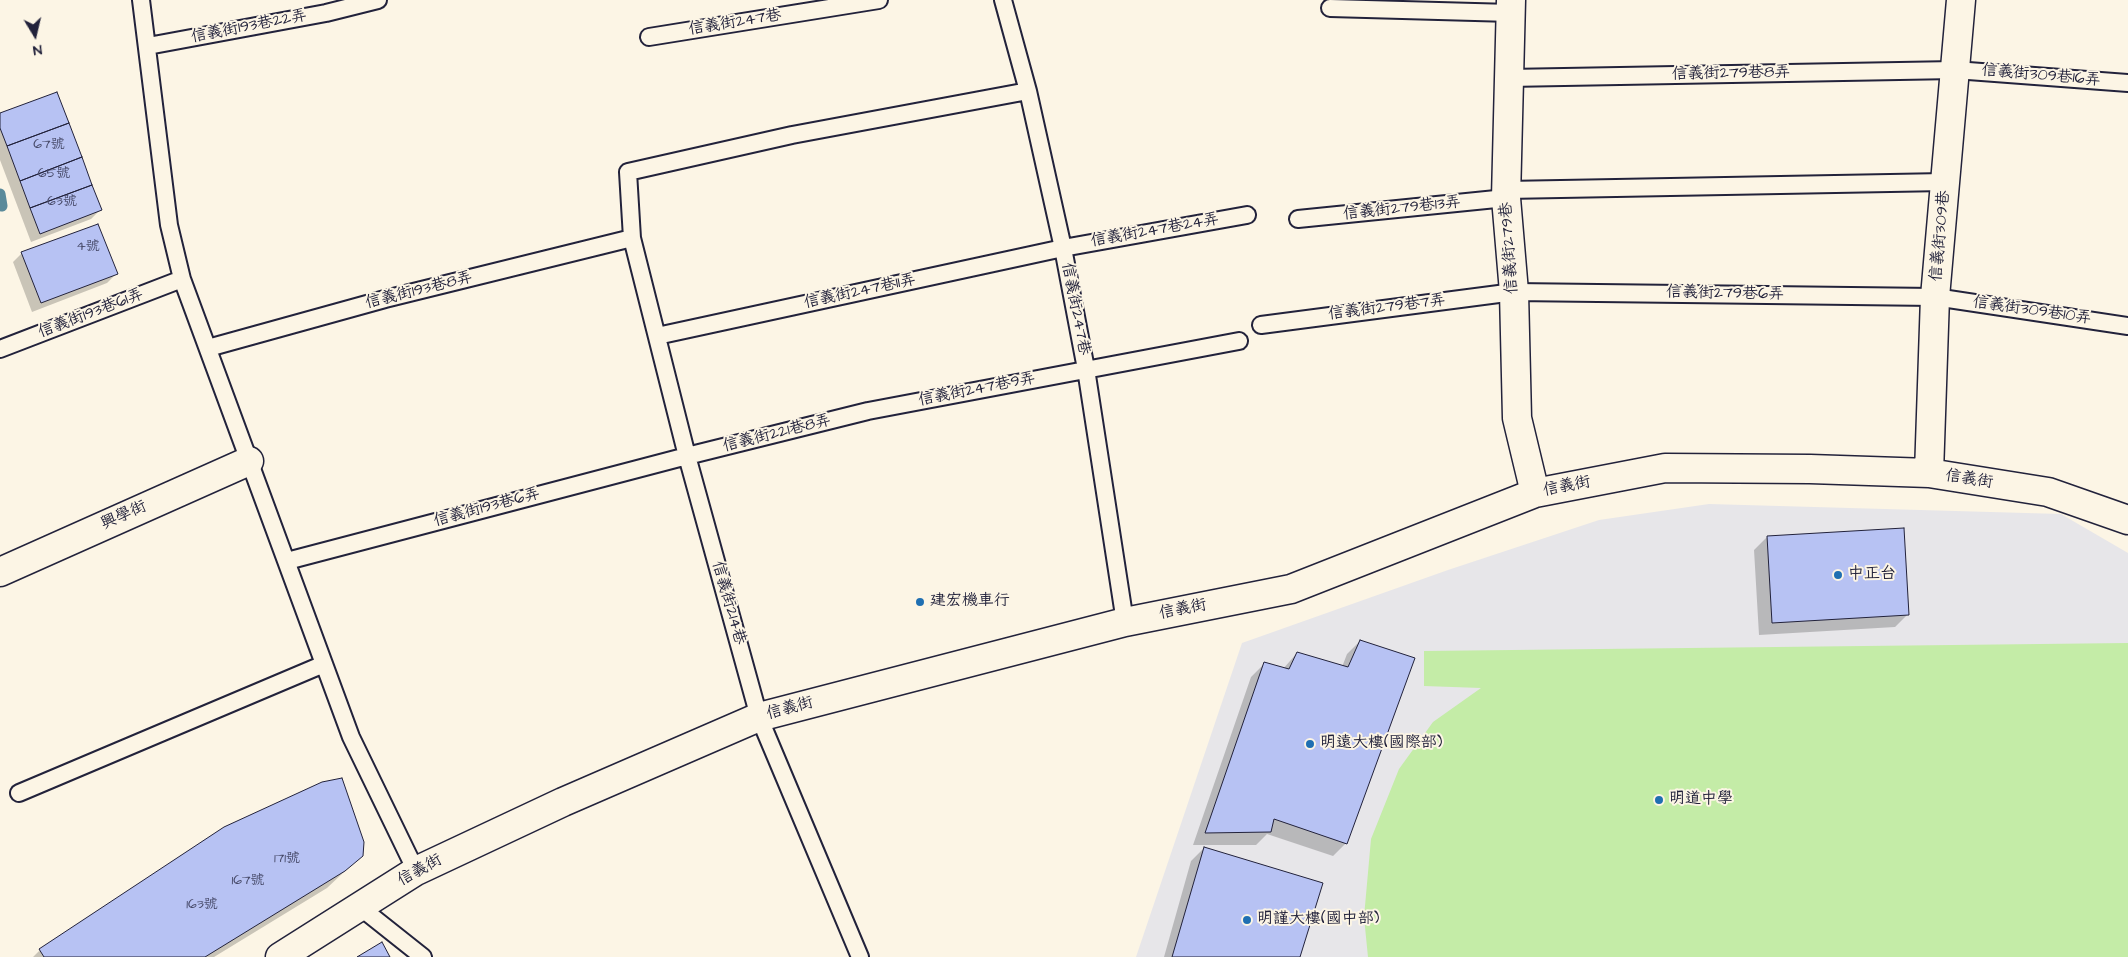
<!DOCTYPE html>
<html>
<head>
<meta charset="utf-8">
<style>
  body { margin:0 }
  #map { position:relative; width:2128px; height:957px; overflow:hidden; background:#fcf5e5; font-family:"Architects Daughter",sans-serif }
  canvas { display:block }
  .north { position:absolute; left:10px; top:10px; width:50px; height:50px; -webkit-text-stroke:4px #fcf5e5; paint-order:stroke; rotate:171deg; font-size:14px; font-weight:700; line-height:20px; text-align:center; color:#22223b }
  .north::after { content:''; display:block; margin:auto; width:18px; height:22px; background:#22223b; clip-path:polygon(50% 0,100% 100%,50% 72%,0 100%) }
</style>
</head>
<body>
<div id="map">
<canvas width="2128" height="957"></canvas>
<div class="north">N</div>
</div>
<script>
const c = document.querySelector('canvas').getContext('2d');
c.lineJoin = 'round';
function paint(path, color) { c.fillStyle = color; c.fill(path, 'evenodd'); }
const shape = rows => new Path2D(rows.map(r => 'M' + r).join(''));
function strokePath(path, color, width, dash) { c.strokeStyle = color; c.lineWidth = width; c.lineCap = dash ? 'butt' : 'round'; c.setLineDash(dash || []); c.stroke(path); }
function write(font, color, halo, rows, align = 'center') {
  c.font = font + ' "Architects Daughter","LXGW WenKai TC",sans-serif'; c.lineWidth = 4; c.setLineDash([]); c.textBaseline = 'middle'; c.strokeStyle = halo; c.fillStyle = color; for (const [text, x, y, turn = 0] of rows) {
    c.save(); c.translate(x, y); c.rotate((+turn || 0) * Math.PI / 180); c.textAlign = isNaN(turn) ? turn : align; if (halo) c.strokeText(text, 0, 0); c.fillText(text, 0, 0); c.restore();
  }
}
paint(shape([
  [1709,504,2061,514,2128,553,2128,957,1136,957,1242,643,1448,570,1599,520]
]), '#e7e6e9');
paint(shape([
  [2128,643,2128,957,1368,957,1364,917,1371,839,1399,769,1433,722,1481,688,1424,686,1424,651]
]), '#c4eca7');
paint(shape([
  [0,114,100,210,91,219,31,242,0,160],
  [22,253,116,274,107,283,32,312,13,262],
  [1767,537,1908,614,1895,627,1759,635,1754,550],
  [1360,641,1346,843,1333,856,1267,834,1256,845,1193,845,1251,677,1264,664,1283,669,1297,653,1342,667,1347,654],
  [1204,848,1299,957,1164,957,1191,861],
  [361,856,327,888,214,957,33,957,40,950]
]), '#0003');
strokePath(shape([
  [0,194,2,206]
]), '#5a8a9a', 11);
const building = shape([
  [57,92,69,123,7,146,0,128,0,113,57,92],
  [69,123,82,157,20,181,7,146,69,123],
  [82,157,92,185,30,208,20,181,82,157],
  [92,185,102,210,40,234,30,208,92,185],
  [98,224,118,274,41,303,21,252,98,224],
  [1904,528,1909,615,1772,623,1767,536,1904,528],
  [1360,640,1415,658,1347,844,1274,819,1271,832,1205,833,1264,662,1289,669,1297,652,1348,667,1360,640],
  [342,778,364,842,363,856,345,871,205,957,44,957,39,949,224,827,322,782,342,778],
  [1204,847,1323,883,1300,957,1172,957,1204,847],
  [382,942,390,957,357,957,382,942]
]);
paint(building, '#b7c2f3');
strokePath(building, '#22223b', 1);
const lane = shape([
  [141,0,169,225,182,279,351,737,416,871],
  [1003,0,1028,91,1063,248,1086,369,1125,622],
  [1330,8,1511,13],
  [649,37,879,0],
  [148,46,326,13,378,0],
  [1508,78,1955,70,2128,83],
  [1506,190,1945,182],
  [1298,219,1506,198],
  [1261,325,1514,292,1935,297,2128,326],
  [657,336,1063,248,1247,215],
  [208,348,385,299,632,238],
  [0,349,182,279],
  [287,561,687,456,868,411,1239,341],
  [19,793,324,664],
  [360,907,423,957],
  [860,957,759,717,687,456,632,238,628,172,792,135,1028,91]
]);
const street = shape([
  [1511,0,1506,198,1514,292,1517,418,1535,493],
  [1929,473,1935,297,1961,0],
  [0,572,249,461],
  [280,957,416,871,563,802,759,717,1125,622,1291,589,1535,493,1665,468,1810,469,1929,473,2048,492,2128,520]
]);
strokePath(lane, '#22223b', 20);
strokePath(street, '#22223b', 31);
strokePath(lane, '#fcf5e5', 16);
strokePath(street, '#fcf5e5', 28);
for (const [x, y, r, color] of [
  [1838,575,5,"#1f6fb2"],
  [920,602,5,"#1f6fb2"],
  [1310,744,5,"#1f6fb2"],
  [1659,800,5,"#1f6fb2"],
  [1247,920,5,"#1f6fb2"]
]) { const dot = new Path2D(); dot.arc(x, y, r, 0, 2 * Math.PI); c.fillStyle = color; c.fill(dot); strokePath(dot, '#fcf5e5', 2); }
write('14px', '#474a69', null, [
  ["67號",49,145],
  ["65號",54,174],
  ["63號",62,202],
  ["4號",88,247],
  ["171號",287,859],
  ["167號",248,881],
  ["163號",202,905]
]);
write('16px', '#22223b', '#fcf5e5', [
  ["信義街247巷",735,23,-9],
  ["信義街193巷22弄",249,27,-11],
  ["信義街279巷8弄",1731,74,-1],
  ["信義街309巷16弄",2041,76,5],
  ["信義街279巷13弄",1402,209,-6],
  ["信義街247巷24弄",1155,231,-10],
  ["信義街309巷",1941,236,-85],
  ["信義街279巷",1510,248,-94],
  ["信義街193巷8弄",419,291,-14],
  ["信義街247巷11弄",860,292,-12],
  ["信義街279巷6弄",1725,294,1],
  ["信義街279巷7弄",1387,308,-7],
  ["信義街247巷",1075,309,79],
  ["信義街309巷10弄",2032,311,8],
  ["信義街193巷61弄",91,314,-21],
  ["信義街247巷9弄",977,390,-11],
  ["信義街221巷8弄",777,434,-14],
  ["信義街",1969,480,9],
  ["信義街",1567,487,-11],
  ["信義街193巷6弄",487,508,-15],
  ["興學街",124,516,-24],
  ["信義街214巷",728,603,74],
  ["信義街",1183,610,-11],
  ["信義街",790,709,-15],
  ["信義街",420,871,-29]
]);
write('16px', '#22223b', '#fcf5e5', [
  ["中正台",1848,575],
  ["建宏機車行",930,602],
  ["明遠大樓(國際部)",1320,744],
  ["明道中學",1669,800],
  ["明謹大樓(國中部)",1257,920]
], 'left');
</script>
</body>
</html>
